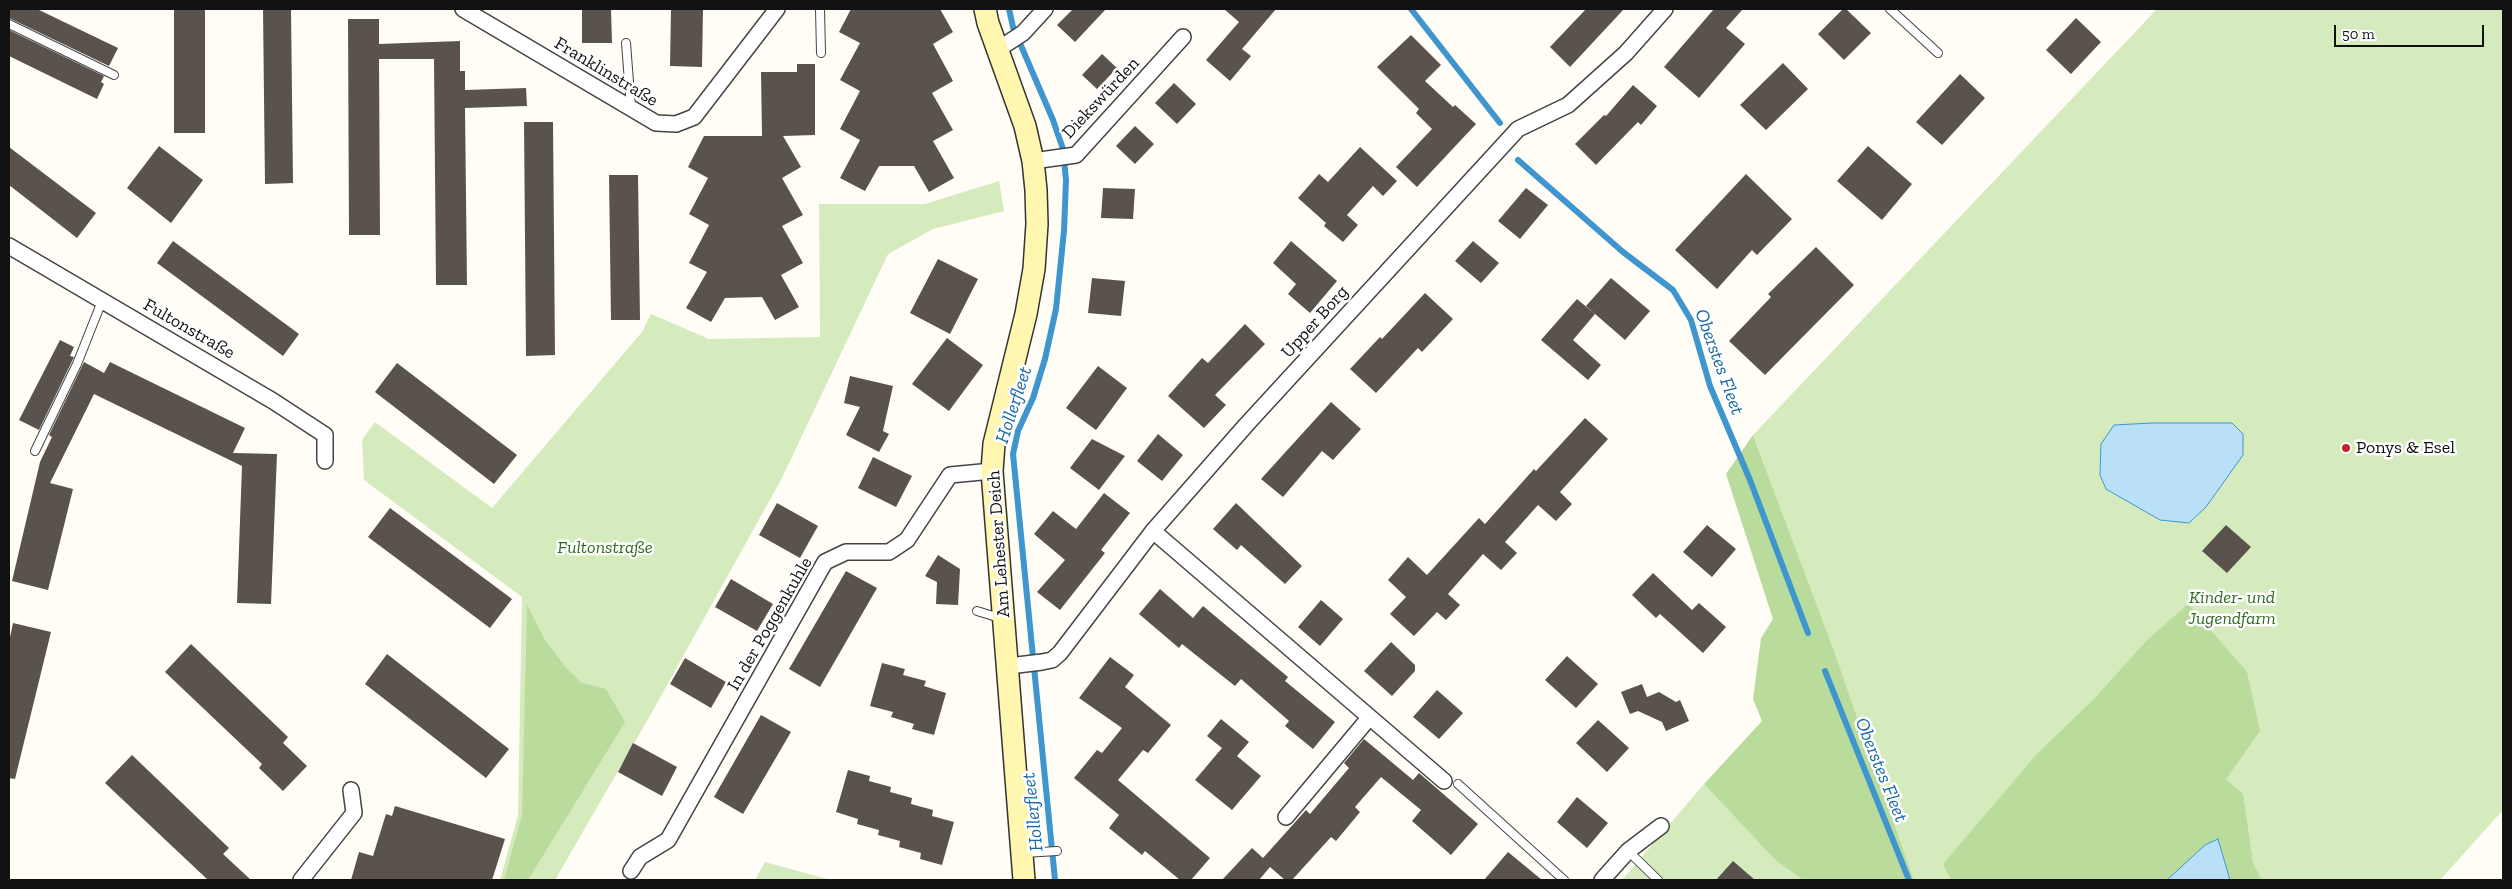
<!DOCTYPE html>
<html>
<head>
<meta charset="utf-8">
<style>
  body { margin:0 }
  #map { position:relative; width:2512px; height:889px; overflow:hidden; background:#fffdf5; font-family:"Zilla Slab",serif }
  canvas { display:block }
  .frame { position:absolute; inset:0; border:10px solid #111; pointer-events:none }
  .scale { position:absolute; left:2334px; top:25px; width:150px; height:22px; box-sizing:border-box; border:2px solid #111; border-top:0; padding-left:6px; font-size:15px; line-height:18px; white-space:nowrap; color:#111; -webkit-text-stroke:4px #fff; paint-order:stroke }
</style>
</head>
<body>
<div id="map">
<canvas width="2512" height="889"></canvas>
<div class="frame"></div>
<div class="scale">50 m</div>
</div>
<script>
const c = document.querySelector('canvas').getContext('2d');
c.lineJoin = 'round';
function paint(path, color) { c.fillStyle = color; c.fill(path, 'evenodd'); }
const shape = rows => new Path2D(rows.map(r => 'M' + r).join(''));
function strokePath(path, color, width, dash) { c.strokeStyle = color; c.lineWidth = width; c.lineCap = dash ? 'butt' : 'round'; c.setLineDash(dash || []); c.stroke(path); }
function write(font, color, halo, rows, align = 'center') {
  c.font = font + ' "Zilla Slab",serif'; c.lineWidth = 5; c.setLineDash([]); c.textBaseline = 'middle'; c.strokeStyle = halo; c.fillStyle = color; for (const [text, x, y, turn = 0] of rows) {
    c.save(); c.translate(x, y); c.rotate((+turn || 0) * Math.PI / 180); c.textAlign = isNaN(turn) ? turn : align; if (halo) c.strokeText(text, 0, 0); c.fillText(text, 0, 0); c.restore();
  }
}
paint(shape([
  [2157,9,2503,9,2503,810,2440,880,1914,880,1832,645,1753,435],
  [999,181,1004,211,933,229,888,254,782,478,651,714,555,880,500,880,518,815,522,597,364,480,362,440,375,422,492,508,642,332,651,314,709,339,820,337,819,204,925,204],
  [1704,784,1775,860,1803,880,1622,880],
  [765,862,831,880,755,880]
]), '#d5ebbd');
paint(shape([
  [1753,435,1832,645,1914,880,1803,880,1775,860,1704,784,1762,721,1753,699,1761,638,1773,619,1726,474],
  [2188,604,2247,672,2260,731,2226,779,2243,794,2253,863,2262,880,2230,880,2218,839,2167,880,1951,880,1943,864,2037,754,2095,698,2147,640],
  [527,605,545,640,567,669,582,683,606,689,625,722,528,880,504,880,522,815]
]), '#b9dc9c');
const water = shape([
  [2152,423,2232,423,2243,434,2243,455,2206,507,2189,523,2160,520,2106,489,2100,475,2101,444,2114,425,2152,423],
  [2218,839,2230,880,2167,880,2205,845,2218,839]
]);
paint(water, '#b9e0f7');
strokePath(water, '#3f96cf', 1);
strokePath(shape([
  [1009,9,1013,27,1053,120,1063,149,1066,180,1064,231,1056,309,1045,359,1033,398,1018,431,1013,454,1055,880],
  [1411,9,1500,123],
  [1518,160,1623,252,1673,290,1691,320,1710,386,1750,480,1808,633],
  [1825,671,1909,880]
]), '#3f96cf', 6);
paint(shape([
  [9,9,37,9,118,48,109,66,9,18],
  [174,9,205,9,205,133,174,133],
  [263,9,291,9,293,183,265,184],
  [582,9,611,9,612,43,582,43],
  [671,9,703,9,702,67,670,66],
  [851,9,940,9,953,32,933,44,953,81,932,93,953,130,933,141,954,178,929,192,914,166,879,166,865,191,840,178,860,140,840,129,860,91,840,80,860,43,839,32],
  [1073,9,1106,9,1075,42,1057,25],
  [1224,9,1276,9,1242,49,1251,56,1230,81,1206,60,1239,22],
  [1586,9,1624,9,1570,67,1550,47],
  [1714,9,1743,9,1726,28,1745,44,1699,98,1664,67],
  [1843,9,1846,9,1871,33,1844,60,1818,34],
  [2076,18,2101,42,2071,74,2046,50],
  [348,19,379,19,379,44,460,41,460,71,465,71,465,90,526,88,527,106,465,108,467,285,436,285,434,59,379,59,380,235,349,235],
  [9,30,104,76,101,82,104,84,97,99,9,56],
  [1411,35,1441,65,1425,81,1453,107,1455,105,1476,124,1417,187,1396,167,1432,129,1416,113,1419,109,1377,67],
  [1102,54,1117,68,1097,89,1082,75],
  [1783,63,1808,89,1766,130,1740,105],
  [797,64,815,64,815,135,783,136,801,167,782,178,803,215,782,226,803,263,781,275,799,307,775,320,762,297,725,298,711,322,686,308,707,272,689,263,709,225,689,214,708,178,688,167,704,136,762,136,761,72,797,72],
  [1960,74,1985,98,1942,145,1916,122],
  [1174,83,1196,104,1177,124,1155,103],
  [1633,85,1657,106,1641,125,1638,122,1596,165,1575,144,1604,115,1606,116],
  [524,122,553,122,555,355,526,356],
  [1135,126,1154,144,1135,164,1116,146],
  [159,146,203,180,171,223,127,188],
  [1868,146,1912,184,1882,220,1837,181],
  [9,147,96,213,77,238,9,185],
  [1360,147,1397,181,1383,196,1373,186,1347,215,1358,225,1343,242,1324,226,1326,223,1298,198,1319,174,1328,182],
  [1746,174,1792,219,1757,255,1752,250,1717,289,1675,250],
  [609,175,638,175,640,320,611,320],
  [1103,188,1135,189,1133,219,1101,218],
  [1526,188,1548,205,1520,239,1498,221],
  [173,241,299,334,283,356,157,263],
  [1291,241,1337,281,1310,313,1288,294,1296,284,1273,263],
  [1473,241,1499,263,1481,283,1455,261],
  [1816,247,1854,285,1765,375,1729,341,1771,297,1768,294],
  [938,259,978,279,950,334,910,313],
  [1092,278,1125,281,1121,316,1088,313],
  [1611,278,1650,311,1625,340,1586,306],
  [1425,293,1453,319,1422,352,1418,348,1376,393,1350,369,1380,337,1382,339],
  [1577,299,1595,314,1573,340,1601,365,1588,380,1541,340],
  [1245,324,1265,344,1215,395,1226,405,1204,428,1168,396,1202,358,1208,363],
  [947,338,983,365,949,411,912,384],
  [60,340,74,347,70,356,74,357,39,430,19,420],
  [84,362,104,373,110,362,245,428,233,453,277,454,271,604,237,603,242,466,94,394,50,483,73,489,48,590,12,581,40,462,52,437,49,435],
  [397,363,517,455,494,484,375,392],
  [1098,366,1127,388,1096,430,1066,408],
  [850,376,893,386,883,431,889,434,879,452,846,435,860,407,844,403],
  [1331,402,1361,429,1333,460,1322,451,1283,497,1261,479],
  [1585,418,1608,439,1560,492,1572,504,1556,521,1538,505,1505,542,1517,553,1501,570,1483,554,1448,594,1460,605,1446,620,1437,612,1414,636,1390,614,1406,597,1388,580,1408,557,1427,575,1479,518,1485,524,1534,469,1536,471],
  [1158,434,1183,455,1162,481,1137,461],
  [1092,439,1125,456,1099,490,1070,468],
  [873,457,912,476,896,507,858,488],
  [1104,493,1130,513,1101,550,1105,553,1060,610,1037,592,1065,560,1034,534,1053,511,1076,529],
  [777,503,818,526,800,558,759,535],
  [1236,503,1302,566,1285,584,1241,545,1237,550,1213,529],
  [390,508,512,599,490,628,368,537],
  [1707,525,1736,549,1712,577,1683,552],
  [2226,525,2251,547,2227,573,2202,551],
  [938,555,960,569,958,605,936,604,937,582,925,576],
  [846,571,877,588,820,687,789,669],
  [1653,573,1692,610,1699,603,1726,627,1703,653,1660,614,1656,618,1632,595],
  [731,579,773,604,757,631,715,607],
  [1160,589,1193,618,1203,606,1288,677,1285,681,1335,722,1313,749,1285,726,1289,721,1241,679,1235,686,1182,644,1179,648,1139,614],
  [1321,600,1343,619,1320,646,1298,627],
  [13,623,51,632,15,779,9,778,9,642],
  [1391,642,1415,665,1415,671,1392,696,1364,671],
  [191,644,288,737,283,743,307,766,283,791,259,768,262,764,165,672],
  [387,654,509,749,486,778,365,684],
  [1567,656,1598,684,1576,708,1545,680],
  [1110,657,1134,675,1125,687,1171,725,1148,753,1143,750,1118,780,1210,858,1191,880,1180,880,1145,851,1142,855,1109,828,1119,815,1074,778,1097,750,1102,753,1122,728,1079,698],
  [685,658,726,682,711,708,670,684],
  [882,663,905,669,903,675,926,681,924,686,946,693,934,735,912,729,914,724,891,717,893,712,870,706],
  [1642,684,1647,697,1659,692,1676,702,1680,700,1689,721,1666,731,1662,722,1638,711,1630,714,1621,692],
  [1437,690,1463,713,1439,739,1413,717],
  [761,715,791,732,743,814,714,797],
  [1221,719,1249,742,1237,756,1261,776,1232,810,1195,780,1222,748,1207,736],
  [1598,720,1629,748,1607,772,1576,743],
  [1364,739,1413,780,1419,773,1478,824,1451,855,1412,821,1421,810,1381,777,1355,807,1360,812,1336,841,1331,837,1292,880,1285,880,1270,867,1259,880,1222,880,1252,848,1263,858,1306,810,1310,814,1349,768,1344,763],
  [633,743,677,767,662,796,618,772],
  [132,755,229,848,223,854,251,880,208,880,105,783],
  [848,770,870,776,869,781,891,787,890,792,912,798,911,804,933,810,932,816,954,822,942,865,920,859,921,853,899,847,900,841,878,835,879,830,857,824,858,819,836,812],
  [1577,797,1608,823,1587,848,1557,822],
  [395,806,505,839,492,880,351,880,359,852,373,856,386,814,392,816],
  [1508,852,1542,880,1484,880],
  [1733,861,1755,880,1716,880]
]), '#5a524d');
const lane = shape([
  [820,9,821,53],
  [1890,9,1938,53],
  [9,24,114,75],
  [626,43,631,108],
  [35,451,77,364,102,301],
  [977,611,1003,619],
  [1458,784,1564,880],
  [1628,851,1658,880],
  [1024,853,1057,851]
]);
const street = shape([
  [463,9,656,123,676,124,694,117,777,9],
  [997,50,1023,33,1045,9],
  [1033,161,1076,155,1183,37],
  [9,246,273,401,325,435,325,461],
  [1153,531,1444,781],
  [1009,666,1042,662,1052,660,1060,653,1153,531,1247,424,1518,129,1568,105,1626,53,1665,9],
  [1286,817,1369,718],
  [631,871,640,857,668,840,825,562,846,552,889,552,907,540,950,475,992,471],
  [301,880,354,813,351,790],
  [1602,880,1628,851,1661,826]
]);
const secondary = shape([
  [985,9,988,23,1025,126,1033,161,1036,190,1037,224,1034,269,1026,314,994,444,992,471,1024,880]
]);
strokePath(lane, '#444', 10);
strokePath(street, '#444', 18);
strokePath(secondary, '#333', 24);
strokePath(lane, '#fff', 8);
strokePath(street, '#fff', 15);
strokePath(secondary, '#fff6b0', 21);
for (const [x, y, r, color] of [
  [2346,448,5,"#c4262e"]
]) { const dot = new Path2D(); dot.arc(x, y, r, 0, 2 * Math.PI); c.fillStyle = color; c.fill(dot); strokePath(dot, '#fff', 2); }
write('18px', '#111', '#fff', [
  ["Franklinstraße",606,72,31],
  ["Diekswürden",1101,98,-47],
  ["Upper Borg",1315,322,-48],
  ["Fultonstraße",189,329,30],
  ["Am Lehester Deich",999,544,-94],
  ["In der Poggenkuhle",770,624,-60]
]);
write('18px', '#111', '#fff', [
  ["Ponys & Esel",2356,448]
], 'left');
write('italic 18px', '#2f6b1f', '#fff', [
  ["Fultonstraße",605,548],
  ["Kinder- und",2232,598],
  ["Jugendfarm",2232,619]
]);
write('italic 19px', '#1768a6', '#fff', [
  ["Oberstes Fleet",1719,362,70],
  ["Hollerfleet",1014,405,-72],
  ["Oberstes Fleet",1881,770,68],
  ["Hollerfleet",1033,812,-96]
]);
</script>
</body>
</html>
